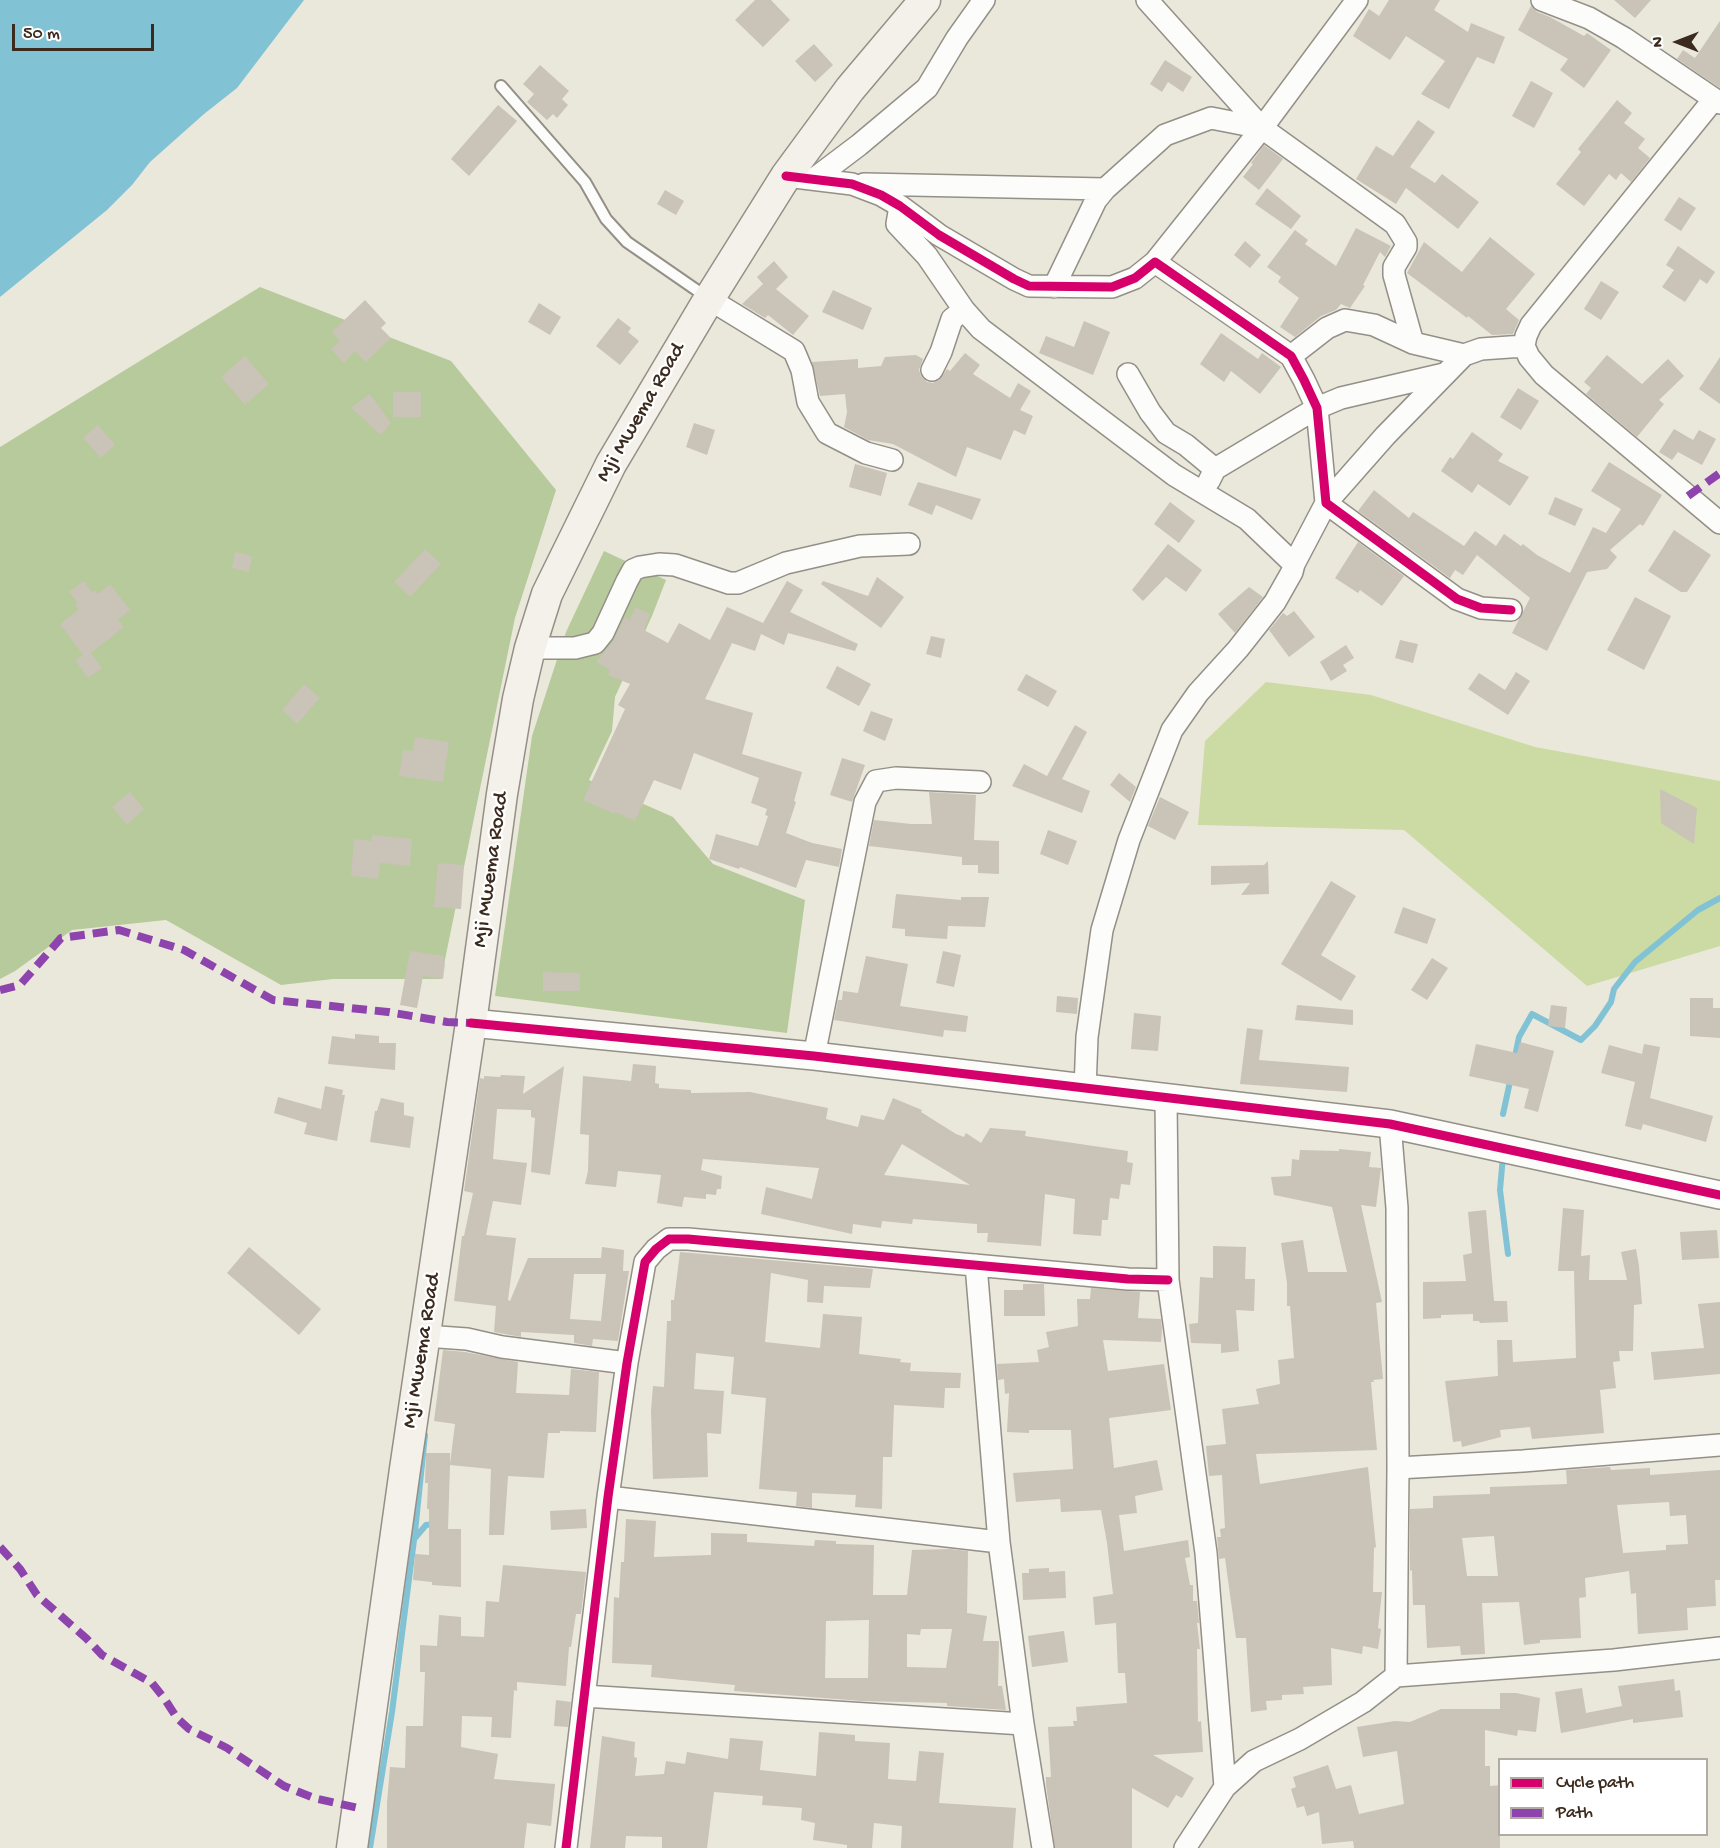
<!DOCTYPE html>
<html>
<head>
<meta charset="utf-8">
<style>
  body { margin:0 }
  #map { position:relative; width:1720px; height:1848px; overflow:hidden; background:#eae8db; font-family:"Gochi Hand",sans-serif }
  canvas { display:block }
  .legend { position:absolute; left:1498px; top:1758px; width:210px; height:78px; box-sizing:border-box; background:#fff; border:2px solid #b1aaa5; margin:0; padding:8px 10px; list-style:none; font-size:18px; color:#3b2a1e }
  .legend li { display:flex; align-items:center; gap:12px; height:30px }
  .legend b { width:30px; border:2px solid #b1aaa5 }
  .north { position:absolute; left:1648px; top:12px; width:60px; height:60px; -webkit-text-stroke:4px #fff; paint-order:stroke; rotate:270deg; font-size:16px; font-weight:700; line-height:24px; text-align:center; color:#3b2a1e }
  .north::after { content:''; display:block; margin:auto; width:21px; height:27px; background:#3b2a1e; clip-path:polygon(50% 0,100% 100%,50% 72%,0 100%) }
  .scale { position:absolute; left:12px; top:24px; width:142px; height:27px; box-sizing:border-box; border:3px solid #3b2a1e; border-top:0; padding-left:8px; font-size:18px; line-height:21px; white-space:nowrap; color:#3b2a1e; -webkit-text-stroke:4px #fff; paint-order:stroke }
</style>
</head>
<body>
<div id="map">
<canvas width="1720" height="1848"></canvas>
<ul class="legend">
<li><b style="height:8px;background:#d6006c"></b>Cycle path</li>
<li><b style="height:8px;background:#8e44ad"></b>Path</li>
</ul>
<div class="north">N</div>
<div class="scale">50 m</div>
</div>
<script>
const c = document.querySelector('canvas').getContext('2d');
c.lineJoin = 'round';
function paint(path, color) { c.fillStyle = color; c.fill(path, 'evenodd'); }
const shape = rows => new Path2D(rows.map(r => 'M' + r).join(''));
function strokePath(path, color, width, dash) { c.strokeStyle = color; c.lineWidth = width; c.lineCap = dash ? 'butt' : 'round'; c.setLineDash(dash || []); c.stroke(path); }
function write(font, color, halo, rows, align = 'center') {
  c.font = font + ' "Gochi Hand",sans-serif'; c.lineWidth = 4.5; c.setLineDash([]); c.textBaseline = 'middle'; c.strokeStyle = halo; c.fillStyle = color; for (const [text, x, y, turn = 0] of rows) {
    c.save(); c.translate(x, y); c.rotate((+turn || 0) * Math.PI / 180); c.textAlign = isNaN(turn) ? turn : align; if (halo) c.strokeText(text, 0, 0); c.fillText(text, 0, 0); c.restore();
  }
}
paint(shape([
  [1266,682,1371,695,1535,747,1720,781,1720,946,1587,986,1404,830,1198,825,1205,741]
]), '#ccdaa3');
paint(shape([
  [260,287,451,361,556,490,515,618,441,979,333,979,281,985,166,920,72,930,15,971,0,979,0,447],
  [604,551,666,580,652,616,615,697,612,731,589,780,673,817,713,864,805,900,787,1033,495,996,532,736,566,632]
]), '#b7ca9b');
paint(shape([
  [0,0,304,0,237,88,204,114,150,162,132,185,107,210,0,297]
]), '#81c2d5');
strokePath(shape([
  [1514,1061,1519,1037,1532,1014,1581,1040,1595,1026,1611,1002,1614,989,1635,962,1698,910,1720,898],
  [1503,1114,1511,1077],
  [1503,1156,1500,1190,1508,1254],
  [415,1538,426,1525,435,1524],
  [370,1848,392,1712,415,1532,425,1435]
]), '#81c2d5', 6);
paint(shape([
  [755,0,771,0,790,20,763,47,735,20],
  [1389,0,1440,0,1434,10,1468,32,1471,23,1505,37,1494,64,1477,57,1449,109,1421,94,1445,61,1406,36,1390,60,1353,36,1369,9,1379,16],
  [1614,0,1651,0,1635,18],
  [1531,6,1537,12,1550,17,1584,36,1587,33,1611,50,1584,88,1560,70,1568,59,1518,30],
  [1720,21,1720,88,1677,59,1683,50,1695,58],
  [814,44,833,65,815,82,795,61],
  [1165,60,1192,77,1183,92,1168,82,1162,92,1150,84],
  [540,65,569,91,562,99,568,105,557,118,553,114,547,120,527,102,534,94,523,84],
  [1531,81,1553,93,1534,128,1512,116],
  [1617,100,1632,113,1624,123,1645,139,1638,148,1650,158,1631,182,1621,173,1616,180,1609,174,1584,206,1556,184,1581,152,1578,149],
  [498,105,517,121,469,176,451,159],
  [1418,120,1435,132,1410,167,1435,183,1442,174,1479,202,1458,229,1406,188,1396,204,1356,179,1376,146,1393,156],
  [1264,145,1283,159,1259,190,1243,177,1253,164,1251,163],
  [1267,188,1301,216,1291,229,1255,204],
  [665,190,684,201,676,215,657,204],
  [1679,197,1696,208,1681,231,1664,220],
  [1356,228,1391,246,1385,257,1380,252,1363,285,1365,286,1350,308,1341,304,1336,310,1321,316,1295,337,1280,327,1299,298,1278,282,1281,277,1267,267,1295,230,1308,240,1305,244,1336,266],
  [1490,237,1535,274,1506,309,1519,320,1513,334,1492,335,1468,316,1467,318,1407,273,1424,242,1462,272],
  [1245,241,1261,255,1250,268,1234,255],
  [1678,246,1715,272,1707,284,1700,279,1685,302,1662,287,1674,270,1666,265],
  [774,261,788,277,776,289,809,316,793,335,768,315,765,318,742,304,763,284,757,277],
  [1601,281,1619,292,1601,320,1584,309],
  [833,290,872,308,863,330,822,312],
  [365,300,386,323,381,328,391,338,366,362,355,351,344,363,331,349,340,341,332,332],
  [539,303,561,317,550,335,528,322],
  [618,318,631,328,628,332,639,341,620,365,596,346],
  [1084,321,1110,332,1093,375,1039,353,1046,336,1074,347],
  [1221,333,1258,359,1262,353,1281,367,1260,394,1231,371,1224,382,1200,364],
  [965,353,980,365,973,374,1010,398,1018,383,1031,391,1020,410,1033,416,1025,435,1014,430,1001,460,967,447,956,477,893,444,868,440,844,427,847,412,845,394,820,396,812,362,858,359,858,368,881,366,885,357,916,355,923,359,919,370,921,376,927,382,933,383,939,380,947,369,950,371],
  [1607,355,1642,384,1668,359,1684,376,1659,400,1664,404,1637,437,1586,394,1591,388,1584,382],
  [245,356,269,384,245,405,221,377],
  [1720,357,1720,404,1699,389],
  [1518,388,1539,401,1521,430,1500,417],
  [393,392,421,392,421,417,393,417],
  [370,394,391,423,381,435,351,408],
  [694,423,715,430,707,455,686,447],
  [98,425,115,445,101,458,83,438],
  [1674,429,1693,440,1699,430,1716,439,1702,465,1678,452,1672,460,1659,452],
  [1472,432,1503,454,1498,461,1529,477,1510,506,1478,484,1472,493,1441,471,1450,457,1453,459],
  [1609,462,1662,495,1643,526,1640,524,1610,550,1617,557,1607,569,1587,572,1547,651,1512,633,1530,598,1477,555,1463,575,1455,570,1450,578,1358,511,1374,490,1409,518,1413,512,1464,546,1475,531,1496,546,1504,534,1521,546,1523,544,1537,555,1570,573,1593,527,1606,533,1621,509,1591,491],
  [855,464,887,473,881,496,849,487],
  [918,482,981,499,972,520,936,505,932,515,908,505],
  [1555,497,1583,509,1575,526,1548,514],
  [1170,502,1195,521,1179,543,1154,524],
  [1674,530,1711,555,1687,592,1681,592,1648,571],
  [1358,542,1404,576,1382,606,1360,590,1358,593,1335,578],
  [1168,544,1202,570,1186,592,1166,577,1143,601,1132,590],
  [425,549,441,564,410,597,394,582],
  [235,552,252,556,249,572,232,568],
  [877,577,904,597,881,628,821,584,823,581,868,596],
  [84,581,92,592,95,590,98,594,110,584,130,610,118,620,124,627,91,653,102,668,88,678,75,660,83,655,60,624,78,610,75,605,78,603,69,592],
  [787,581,803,590,790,612,858,644,855,651,788,633,784,645,761,634,755,651,732,643,705,699,753,713,742,754,802,772,794,801,796,802,786,833,812,843,842,849,839,867,806,860,796,888,740,867,739,869,709,859,716,834,758,846,768,816,765,815,767,809,751,803,759,778,694,753,681,790,654,780,635,821,615,812,614,814,583,800,625,709,618,705,630,684,608,675,610,670,596,662,613,641,625,617,630,620,635,607,650,614,644,630,668,643,679,623,710,640,727,607,763,623],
  [1249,587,1263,597,1235,633,1218,614],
  [1635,597,1671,616,1644,670,1607,650],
  [1294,611,1315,637,1289,657,1269,630,1283,613,1287,616],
  [931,636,945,639,941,658,926,654],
  [1400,640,1418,644,1413,663,1395,658],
  [1346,645,1354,658,1343,665,1347,671,1331,681,1320,662],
  [837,666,871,684,859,706,826,688],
  [1516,672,1530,681,1508,715,1468,689,1479,673,1505,690],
  [1026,674,1057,691,1048,707,1017,690],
  [304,684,320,698,297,724,282,710],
  [871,711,893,719,885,741,863,731],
  [1075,725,1087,732,1062,779,1090,791,1082,813,1012,786,1024,764,1047,776],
  [415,737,449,742,443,782,399,776,403,750,413,751],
  [842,758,865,765,852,802,830,795],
  [1119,773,1136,787,1130,802,1110,785],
  [1660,789,1697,808,1694,844,1661,823],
  [130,792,144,809,127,825,112,807],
  [929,792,976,795,974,840,999,841,999,874,978,873,978,865,962,865,962,857,869,846,874,820,911,824,932,824],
  [1160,797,1189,812,1175,840,1148,826],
  [1048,830,1077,841,1068,865,1040,854],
  [372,835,412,839,410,866,380,863,378,879,351,876,354,839,371,841],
  [1268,861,1269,894,1241,895,1250,883,1211,885,1211,866,1264,865],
  [438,863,464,865,461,909,434,907],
  [1331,881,1356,896,1321,955,1356,976,1341,1001,1281,964],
  [896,894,961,900,961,897,989,897,985,927,948,926,947,939,905,936,905,929,892,928],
  [1403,907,1436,919,1427,944,1394,933],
  [410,951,444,956,443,962,445,963,443,979,423,976,417,1008,400,1005],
  [943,951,961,955,954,987,936,983],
  [866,956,908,964,900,1006,968,1016,966,1032,944,1030,943,1037,834,1020,838,1000,842,1000,843,991,858,993],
  [1432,958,1448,968,1427,1000,1411,990],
  [543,972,580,973,580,991,543,991],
  [1057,996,1078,998,1077,1014,1056,1012],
  [1690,998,1713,998,1713,1008,1720,1008,1720,1038,1690,1036],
  [1297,1005,1353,1010,1353,1025,1295,1020],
  [1551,1005,1567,1007,1565,1028,1548,1026],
  [1134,1013,1161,1016,1158,1051,1131,1049],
  [1247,1028,1263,1030,1259,1060,1349,1067,1347,1092,1240,1084],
  [355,1034,379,1036,379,1043,396,1043,395,1070,328,1064,332,1036,355,1039],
  [1520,1042,1554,1051,1538,1112,1524,1108,1529,1089,1469,1076,1476,1044,1517,1053],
  [1644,1044,1660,1047,1650,1098,1713,1116,1706,1142,1643,1124,1641,1130,1625,1126,1635,1082,1601,1073,1609,1045,1642,1054],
  [633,1064,656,1066,655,1083,659,1084,659,1088,691,1090,691,1093,750,1092,828,1108,826,1119,858,1127,861,1115,884,1120,893,1098,922,1110,921,1112,956,1134,964,1137,966,1133,981,1143,990,1128,1026,1131,1025,1136,1128,1151,1127,1162,1133,1163,1130,1185,1121,1184,1119,1199,1110,1198,1108,1220,1102,1220,1101,1236,1073,1234,1075,1199,1045,1194,1041,1246,987,1242,988,1233,977,1233,977,1224,913,1219,912,1224,882,1221,881,1228,853,1224,852,1234,761,1214,766,1187,812,1199,819,1168,703,1159,701,1170,722,1176,721,1189,717,1189,716,1195,706,1194,706,1199,684,1197,682,1207,657,1203,661,1175,618,1171,616,1187,585,1184,588,1171,589,1135,580,1134,583,1076,631,1081],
  [902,1144,970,1185,884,1175],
  [564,1066,550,1175,531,1172,535,1118,531,1117,531,1110,497,1109,493,1159,527,1163,521,1205,493,1201,486,1235,516,1238,508,1300,510,1301,528,1258,601,1258,602,1247,624,1250,623,1271,629,1271,618,1341,593,1339,592,1346,574,1343,574,1335,521,1332,521,1337,494,1332,496,1306,454,1301,462,1236,464,1236,473,1193,464,1191,480,1078,484,1079,484,1076,500,1077,501,1075,525,1076,523,1094],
  [574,1274,606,1274,601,1321,570,1319],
  [325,1086,343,1090,342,1095,345,1095,337,1141,304,1134,307,1123,274,1113,278,1097,321,1109],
  [381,1098,404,1103,404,1115,414,1117,410,1148,370,1142,375,1111,377,1111],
  [1339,1149,1371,1152,1369,1167,1381,1168,1376,1207,1361,1205,1382,1302,1376,1303,1383,1379,1373,1380,1374,1382,1371,1382,1377,1450,1256,1454,1260,1484,1368,1467,1376,1547,1374,1548,1373,1592,1382,1592,1378,1628,1381,1629,1378,1649,1363,1646,1362,1654,1331,1648,1332,1685,1303,1687,1304,1694,1282,1695,1282,1700,1266,1701,1267,1710,1251,1712,1246,1638,1236,1638,1225,1558,1219,1559,1217,1537,1221,1537,1220,1529,1225,1528,1222,1475,1209,1476,1206,1446,1226,1444,1222,1409,1259,1404,1256,1389,1280,1384,1278,1360,1294,1358,1290,1306,1287,1306,1287,1283,1281,1243,1303,1240,1308,1272,1347,1272,1332,1207,1274,1195,1271,1177,1291,1176,1292,1159,1299,1160,1300,1150,1339,1151],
  [1563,1208,1584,1210,1581,1256,1590,1255,1589,1280,1627,1280,1621,1252,1636,1249,1639,1266,1642,1304,1634,1305,1633,1351,1619,1351,1620,1361,1613,1362,1616,1388,1600,1390,1604,1433,1532,1439,1530,1427,1500,1430,1501,1437,1462,1447,1461,1441,1453,1442,1445,1381,1498,1376,1497,1340,1512,1340,1513,1362,1576,1358,1574,1271,1558,1271],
  [1486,1210,1494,1301,1507,1301,1508,1322,1480,1323,1479,1321,1473,1321,1473,1314,1441,1315,1441,1318,1423,1319,1423,1282,1466,1281,1463,1255,1472,1253,1468,1212],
  [1717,1230,1719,1258,1682,1260,1680,1232],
  [1213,1246,1246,1247,1245,1279,1255,1279,1254,1311,1236,1310,1239,1351,1221,1353,1221,1344,1191,1343,1189,1324,1198,1323,1200,1277,1213,1278],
  [249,1247,321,1309,299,1335,227,1273],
  [680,1252,873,1269,870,1288,824,1286,823,1303,807,1302,808,1280,771,1273,765,1342,820,1348,823,1314,862,1317,859,1354,901,1359,900,1362,911,1363,910,1371,961,1373,960,1388,945,1388,944,1408,894,1405,892,1457,883,1457,882,1509,855,1507,856,1495,812,1493,812,1508,796,1506,797,1492,759,1489,766,1398,731,1394,734,1357,696,1353,694,1389,724,1391,721,1434,707,1433,708,1477,653,1479,651,1411,653,1386,664,1387,667,1321,671,1321,671,1300,674,1300],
  [1023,1284,1044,1284,1045,1316,1004,1316,1004,1290,1023,1290],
  [1091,1288,1140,1292,1138,1318,1161,1319,1162,1330,1161,1342,1103,1340,1108,1371,1164,1364,1171,1410,1109,1418,1114,1468,1157,1460,1163,1490,1135,1496,1137,1513,1119,1515,1124,1551,1188,1540,1190,1557,1185,1558,1190,1585,1193,1585,1193,1601,1197,1601,1199,1623,1197,1623,1200,1649,1197,1649,1198,1722,1201,1721,1203,1752,1153,1755,1194,1778,1182,1798,1176,1795,1168,1808,1132,1788,1132,1848,1055,1848,1046,1785,1046,1777,1051,1777,1048,1727,1074,1726,1073,1721,1077,1721,1076,1707,1127,1703,1125,1673,1118,1673,1116,1623,1095,1625,1093,1597,1113,1594,1107,1543,1101,1510,1061,1512,1060,1499,1016,1502,1013,1473,1073,1469,1071,1430,1029,1430,1029,1433,1007,1432,1009,1393,1005,1394,1004,1379,998,1380,997,1364,1039,1362,1037,1350,1049,1347,1046,1332,1078,1326,1077,1299,1090,1299],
  [1720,1302,1720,1374,1654,1380,1651,1352,1704,1348,1698,1304],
  [443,1350,465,1352,518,1362,516,1393,569,1395,571,1369,599,1372,596,1432,560,1431,560,1433,548,1433,544,1478,508,1476,504,1535,489,1535,491,1469,450,1465,448,1529,461,1529,461,1587,432,1585,432,1582,413,1580,415,1554,429,1555,429,1509,427,1509,428,1483,425,1483,426,1453,450,1453,450,1464,455,1424,434,1421],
  [1610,1467,1611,1470,1650,1468,1650,1475,1720,1470,1720,1580,1715,1580,1716,1606,1687,1608,1688,1630,1638,1634,1636,1593,1631,1594,1629,1571,1585,1578,1586,1597,1579,1598,1581,1638,1540,1640,1540,1643,1524,1645,1519,1602,1482,1603,1485,1654,1461,1655,1460,1646,1427,1648,1425,1605,1413,1605,1412,1570,1410,1571,1410,1509,1433,1508,1433,1496,1490,1494,1490,1487,1567,1484,1566,1470],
  [1669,1502,1670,1516,1686,1515,1688,1544,1666,1545,1666,1550,1623,1553,1617,1505],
  [1494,1536,1498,1576,1467,1576,1462,1538],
  [586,1509,587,1528,551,1530,550,1511],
  [626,1519,656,1521,654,1557,711,1555,711,1533,747,1534,747,1542,814,1546,815,1540,836,1541,836,1544,874,1545,873,1595,907,1595,912,1550,950,1549,968,1551,967,1613,987,1616,983,1641,999,1641,998,1686,1002,1686,1006,1710,947,1706,947,1703,862,1701,734,1691,735,1685,651,1677,652,1665,612,1663,614,1597,619,1598,621,1562,624,1562],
  [869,1620,868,1678,825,1678,826,1621],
  [921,1629,952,1629,946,1668,907,1667,907,1634,920,1635],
  [503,1565,586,1572,581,1614,576,1614,571,1647,569,1647,566,1686,517,1682,517,1691,514,1690,511,1738,491,1737,492,1717,462,1716,461,1747,498,1754,494,1779,555,1784,551,1826,527,1823,524,1848,387,1848,387,1803,390,1767,405,1768,406,1726,423,1726,425,1672,420,1672,420,1645,437,1646,439,1615,461,1617,461,1636,484,1637,486,1601,499,1602],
  [1049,1568,1049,1572,1065,1571,1066,1598,1023,1600,1022,1573,1029,1573,1029,1569],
  [1064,1631,1068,1662,1032,1667,1028,1636],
  [1674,1679,1675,1691,1680,1690,1683,1717,1633,1723,1633,1719,1561,1733,1555,1692,1582,1688,1586,1713,1622,1706,1618,1686],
  [1500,1693,1516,1693,1540,1698,1536,1732,1518,1730,1517,1736,1485,1730,1485,1766,1490,1766,1490,1786,1500,1785,1500,1848,1354,1848,1353,1841,1322,1844,1319,1812,1307,1816,1304,1806,1297,1808,1291,1789,1296,1787,1293,1777,1328,1765,1336,1789,1351,1785,1359,1814,1404,1804,1397,1751,1363,1757,1357,1727,1395,1721,1410,1722,1441,1709,1500,1709],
  [556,1700,571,1702,568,1727,554,1726],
  [819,1732,855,1735,855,1741,890,1743,888,1779,916,1781,919,1751,944,1753,939,1803,1016,1808,1013,1848,901,1848,902,1826,874,1823,872,1848,847,1848,847,1845,813,1840,815,1823,801,1820,802,1808,762,1805,763,1796,714,1792,707,1848,662,1848,662,1837,626,1836,625,1848,590,1848,602,1736,635,1742,634,1757,637,1758,635,1776,664,1774,666,1761,685,1764,687,1752,728,1759,730,1738,763,1741,760,1770,816,1776]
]), '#cac3b7');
const service = shape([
  [501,86,585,182,606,219,627,242,708,298]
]);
const minor = shape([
  [1147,0,1262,128,1395,224,1406,242,1406,247,1394,267,1394,275,1413,343],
  [1542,0,1589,18,1624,38,1720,103],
  [1714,99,1531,325,1526,336,1524,346,1529,357,1544,375,1720,523],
  [786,176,852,184,881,195,900,206,939,235,1014,279,1029,286,1112,287,1135,278,1155,262,1291,356,1304,380,1317,408,1326,503,1457,599,1481,608,1511,610],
  [814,179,859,145,927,88,957,38,984,0],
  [864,184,1105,189],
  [900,206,897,224,927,256,964,310,981,329,1174,475,1247,519,1294,564],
  [1155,262,1262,128],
  [1054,287,1096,200,1105,189,1165,135,1211,118,1262,128,1357,0],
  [709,299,794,351,802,370,808,402,827,433,866,453,892,460],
  [1291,356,1327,328,1345,320,1374,325,1413,343,1464,355],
  [932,370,941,352,952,319,964,310],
  [1128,374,1150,412,1166,433,1186,445,1215,469,1209,481],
  [1215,469,1317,408,1341,398,1444,374],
  [530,648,575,648,595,643,603,633,627,581,633,570,640,567,659,564,675,565,729,583,738,583,786,563,860,546,909,544],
  [814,1056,865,802,876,781,896,778,980,782],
  [1085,1089,1087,1037,1102,930,1129,840,1172,730,1198,693,1238,649,1275,602,1292,572,1294,564,1326,503,1385,436,1464,355,1481,349,1524,346],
  [1166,1099,1168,1280,1206,1553,1225,1787],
  [976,1265,999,1542,1023,1724,1043,1848],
  [425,1336,467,1339,502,1347,627,1363],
  [1398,1468,1523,1461,1720,1445],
  [608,1497,999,1542],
  [1396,1676,1614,1660,1720,1648],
  [584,1696,1023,1724],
  [566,1848,608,1497,627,1363,645,1262,656,1249,669,1239,688,1239,1128,1279,1168,1280],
  [1185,1848,1225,1787,1254,1761,1300,1739,1363,1702,1396,1676,1398,1468,1397,1208,1390,1124]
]);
const tertiary = shape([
  [471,1023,814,1056,1390,1124,1720,1195]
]);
const secondary = shape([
  [352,1848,405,1469,471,1023,502,794,518,699,530,648,547,594,611,464,709,299,786,176,850,89,925,0]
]);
strokePath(service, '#948f87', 14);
strokePath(minor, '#948f87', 24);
strokePath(tertiary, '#948f87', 30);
strokePath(secondary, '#948f87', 33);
strokePath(service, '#fcfcfa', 10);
strokePath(minor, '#fcfcfa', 21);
strokePath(tertiary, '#fcfcfa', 27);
strokePath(secondary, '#f4f1eb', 30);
strokePath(shape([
  [1688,496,1720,473],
  [0,990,20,985,61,938,119,930,184,950,273,1000,388,1012,447,1022,471,1023],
  [0,1547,20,1569,37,1595,87,1639,102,1655,152,1683,164,1698,177,1718,189,1729,227,1748,284,1786,314,1798,358,1808]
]), '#8e44ad', 8, [15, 8]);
strokePath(shape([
  [786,176,852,184,881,195,900,206,939,235,1014,279,1029,286,1112,287,1135,278,1155,262,1291,356,1304,380,1317,408,1326,503,1457,599,1481,608,1511,610],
  [471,1023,814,1056,1390,1124,1720,1195],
  [566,1848,608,1497,627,1363,645,1262,656,1249,669,1239,688,1239,1128,1279,1168,1280]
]), '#d6006c', 9);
write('22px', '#3b2a1e', '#fff', [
  ["Mji Mwema Road",642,413,-60],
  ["Mji Mwema Road",492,870,-82],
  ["Mji Mwema Road",423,1351,-81]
]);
</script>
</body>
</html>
